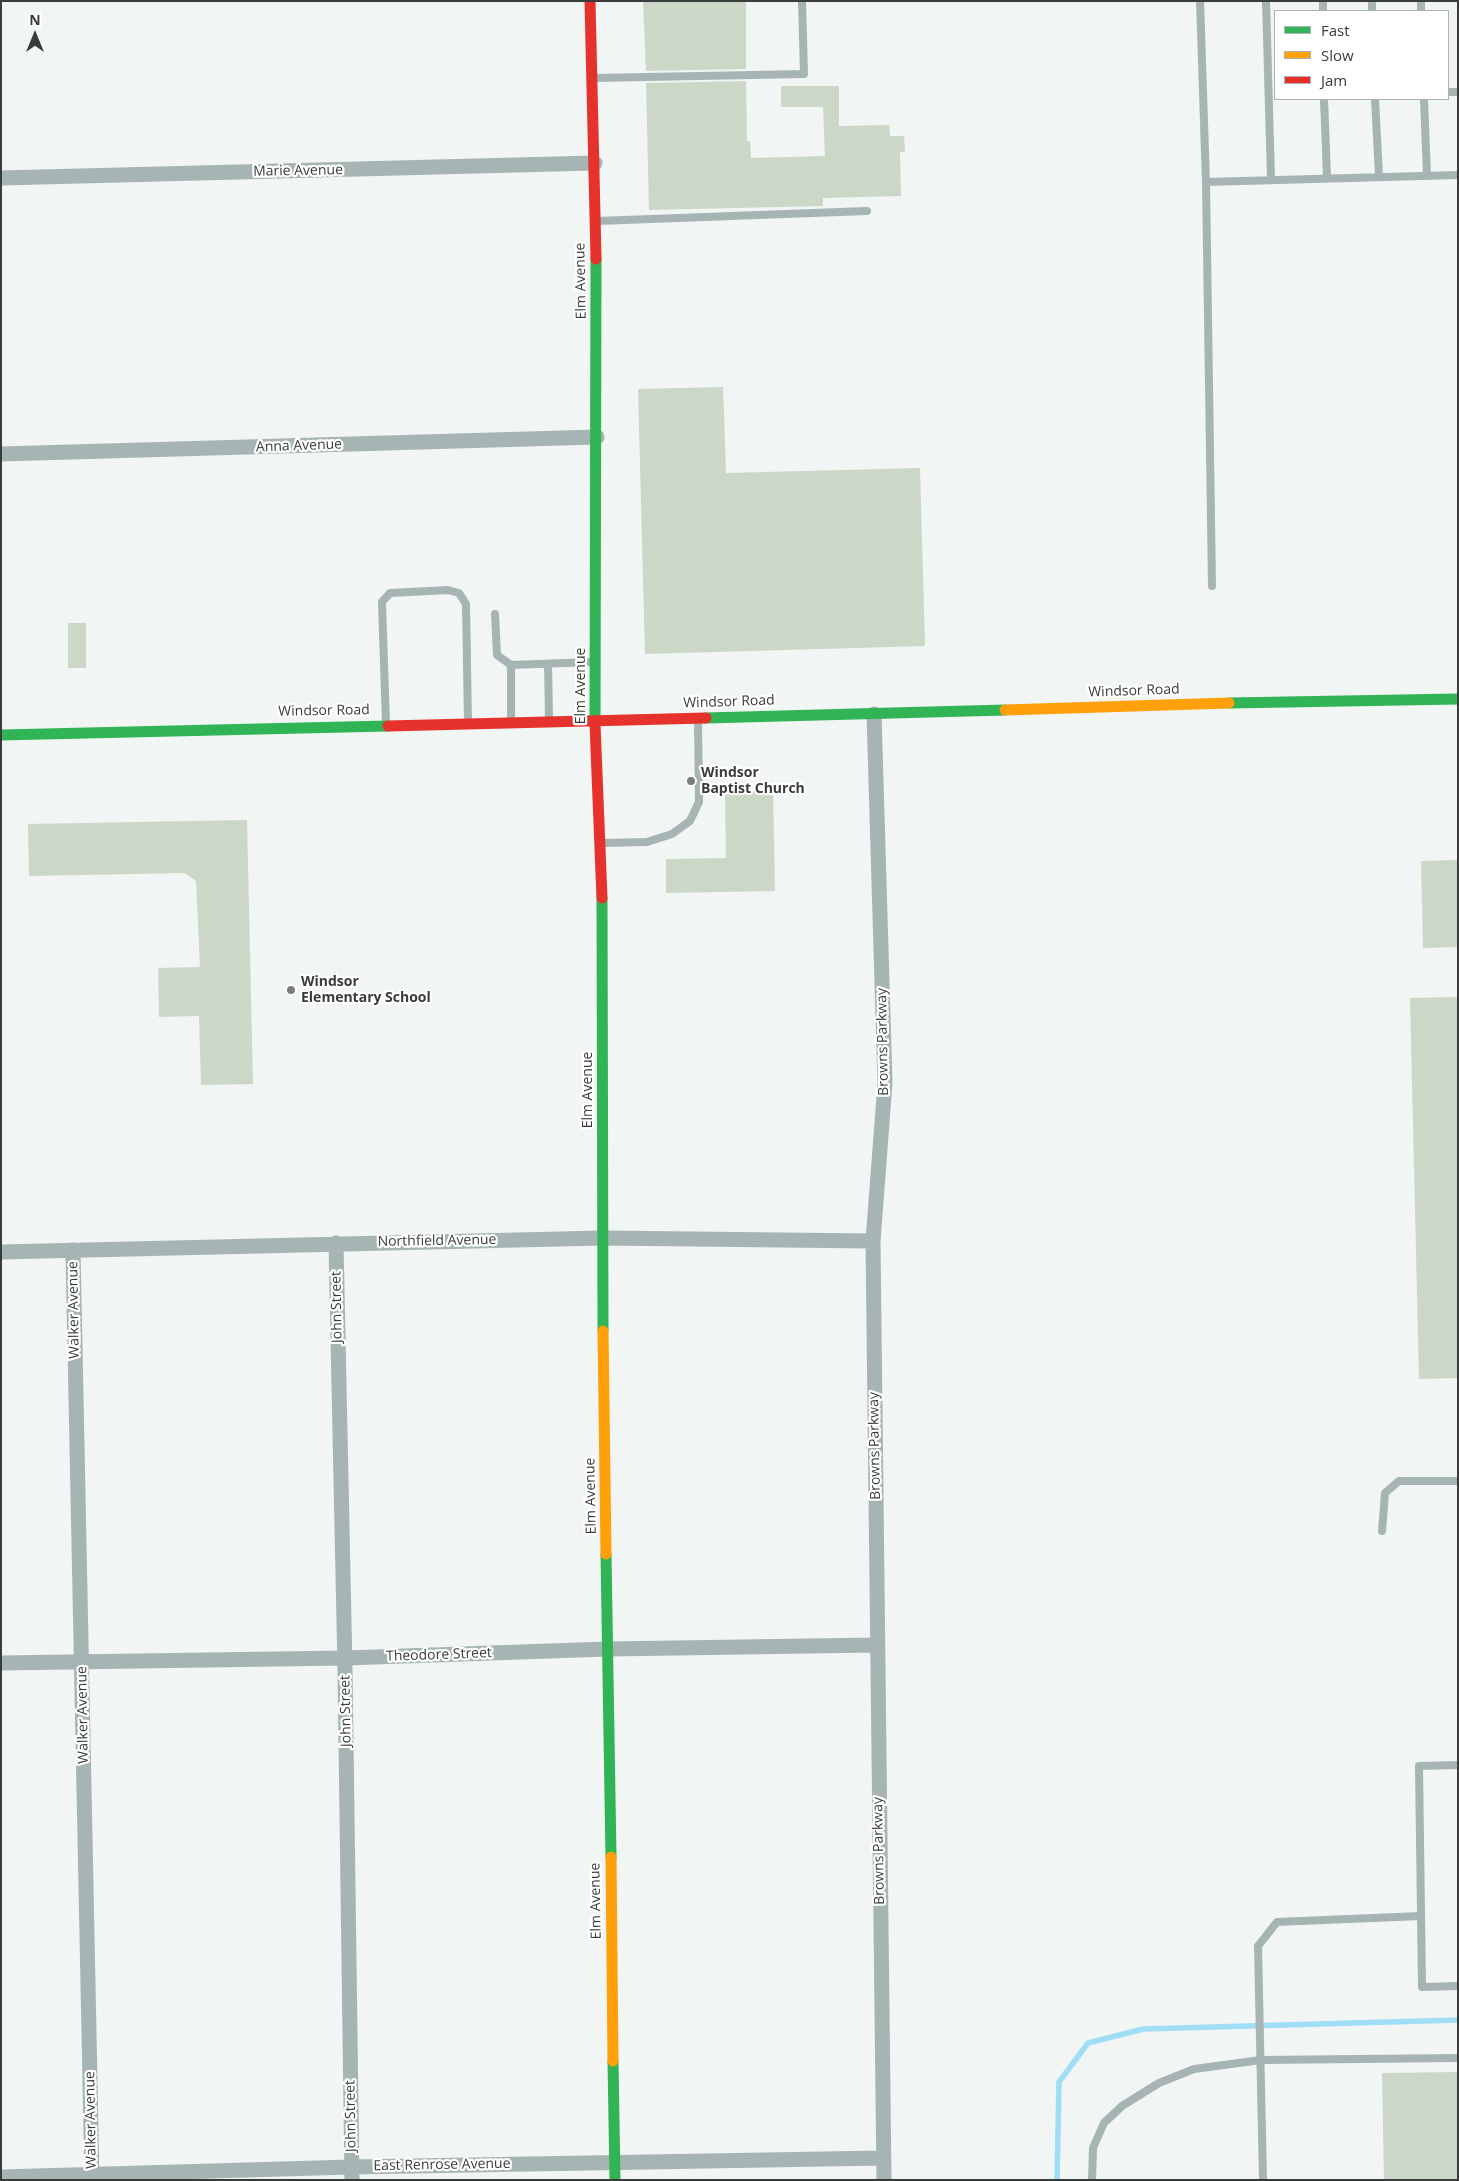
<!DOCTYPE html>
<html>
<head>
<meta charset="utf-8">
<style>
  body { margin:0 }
  #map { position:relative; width:1459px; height:2181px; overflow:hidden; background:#f1f5f3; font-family:"Open Sans",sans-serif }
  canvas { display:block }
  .frame { position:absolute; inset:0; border:2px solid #3a3c3b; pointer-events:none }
  .legend { position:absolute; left:1274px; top:10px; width:175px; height:90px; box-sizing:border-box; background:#fff; border:1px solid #b0b1b1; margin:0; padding:6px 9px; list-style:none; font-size:15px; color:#3a3c3b }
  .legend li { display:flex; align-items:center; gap:10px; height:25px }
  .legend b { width:25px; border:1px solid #b0b1b1 }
  .north { position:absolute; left:10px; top:10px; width:50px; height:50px; -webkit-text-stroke:4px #fff; paint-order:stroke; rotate:0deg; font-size:14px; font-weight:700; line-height:20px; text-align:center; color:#3a3c3b }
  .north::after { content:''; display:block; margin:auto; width:18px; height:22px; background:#3a3c3b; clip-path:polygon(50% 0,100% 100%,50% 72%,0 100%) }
</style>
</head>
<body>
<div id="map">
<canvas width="1459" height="2181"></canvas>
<div class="frame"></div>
<ul class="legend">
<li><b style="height:6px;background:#30b455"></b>Fast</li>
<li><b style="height:6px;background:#ff9f0a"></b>Slow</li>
<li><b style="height:6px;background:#e5322d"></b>Jam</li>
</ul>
<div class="north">N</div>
</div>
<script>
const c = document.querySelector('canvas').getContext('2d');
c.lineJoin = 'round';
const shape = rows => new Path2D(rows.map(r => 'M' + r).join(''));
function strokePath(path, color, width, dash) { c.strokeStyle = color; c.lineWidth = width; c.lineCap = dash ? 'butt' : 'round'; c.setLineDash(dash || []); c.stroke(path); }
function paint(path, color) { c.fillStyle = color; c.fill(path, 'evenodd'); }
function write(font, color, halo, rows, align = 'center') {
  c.font = font + ' "Open Sans",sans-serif'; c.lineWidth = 4.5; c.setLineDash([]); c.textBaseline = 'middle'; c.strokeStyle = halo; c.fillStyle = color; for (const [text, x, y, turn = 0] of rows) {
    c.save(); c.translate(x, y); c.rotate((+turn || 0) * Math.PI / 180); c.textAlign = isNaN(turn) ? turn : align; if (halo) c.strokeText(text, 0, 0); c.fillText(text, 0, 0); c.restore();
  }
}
strokePath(shape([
  [1057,2180,1059,2082,1088,2043,1143,2029,1458,2020]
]), '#9fdef6', 5.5);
paint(shape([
  [643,1,746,1,746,69,646,71],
  [746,81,747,141,750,141,751,158,825,156,823,107,781,107,781,86,839,86,839,126,889,125,890,136,904,136,905,152,900,152,901,196,823,198,823,206,649,210,646,83],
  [723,387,726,473,920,468,925,646,645,654,638,389],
  [68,623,86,623,86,668,68,668],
  [773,790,775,891,666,893,666,859,726,858,725,791],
  [247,820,253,1084,201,1085,199,1016,159,1017,158,968,200,967,196,881,185,873,29,876,28,824],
  [1458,860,1458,947,1423,948,1421,861],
  [1458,997,1458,1378,1419,1379,1410,998],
  [1458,2072,1458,2180,1384,2180,1382,2073]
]), '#cbd8c8');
strokePath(shape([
  [1200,1,1206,182,1212,586],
  [1266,1,1271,179],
  [1323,1,1323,11],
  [1372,1,1372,11],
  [1421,1,1421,11],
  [594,78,804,74,802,1],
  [1448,92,1458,92],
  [1324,99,1327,177],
  [1375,99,1379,176],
  [1424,99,1427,175],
  [1206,182,1458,175],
  [597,221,867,211],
  [495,614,497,655,511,665],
  [548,664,549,720],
  [511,721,511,665,593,662],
  [386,724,382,602,390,593,448,590,459,593,466,604,468,721],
  [602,843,647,842,672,834,690,821,699,802,698,720],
  [1382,1531,1385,1493,1399,1481,1458,1481],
  [1458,1765,1419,1766,1422,1987,1458,1986],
  [1092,2180,1093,2148,1104,2123,1122,2106,1159,2083,1194,2069,1261,2060,1458,2058],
  [1263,2180,1258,1946,1277,1922,1421,1916]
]), '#a6b4b4', 8);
strokePath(shape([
  [1,178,595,163],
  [1,454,597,437],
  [874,714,885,1083,873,1241,884,2180],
  [336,1243,345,1669,352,2180],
  [73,1250,92,2180],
  [1,1252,602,1238,873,1241],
  [1,1663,345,1658,608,1649,876,1645],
  [1,2177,352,2167,883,2158]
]), '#a6b4b4', 15);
strokePath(shape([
  [1229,703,1458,699],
  [706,718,1005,710],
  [595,724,596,259],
  [1,735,388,726],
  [602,898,603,1331],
  [606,1554,611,1857],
  [613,2061,615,2180]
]), '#30b455', 11);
strokePath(shape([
  [1005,710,1229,703],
  [603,1331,606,1554],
  [611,1857,613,2061]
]), '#ff9f0a', 11);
strokePath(shape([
  [590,1,596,259],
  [595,724,602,898],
  [388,726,706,718]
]), '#e5322d', 11);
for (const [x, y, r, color] of [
  [691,781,5,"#7a7d7b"],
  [291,990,5,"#7a7d7b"]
]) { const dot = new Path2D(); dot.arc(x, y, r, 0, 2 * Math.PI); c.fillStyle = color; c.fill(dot); strokePath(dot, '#fff', 2); }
write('14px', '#3a3c3b', '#fff', [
  ["Marie Avenue",298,171,-1],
  ["Elm Avenue",581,281,-91],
  ["Anna Avenue",299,446,-2],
  ["Elm Avenue",581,686,-90],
  ["Windsor Road",1134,691,-2],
  ["Windsor Road",729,702,-2],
  ["Windsor Road",324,711,-1],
  ["Browns Parkway",883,1042,-91],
  ["Elm Avenue",588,1090,-90],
  ["Northfield Avenue",437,1241,-1],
  ["John Street",337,1307,-91],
  ["Walker Avenue",74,1310,-91],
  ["Browns Parkway",875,1446,-91],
  ["Elm Avenue",591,1496,-91],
  ["Theodore Street",439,1655,-2],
  ["John Street",346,1711,-91],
  ["Walker Avenue",83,1715,-91],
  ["Browns Parkway",879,1851,-91],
  ["Elm Avenue",596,1901,-91],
  ["John Street",351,2116,-91],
  ["Walker Avenue",91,2120,-91],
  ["East Renrose Avenue",442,2165,-1]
]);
write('bold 14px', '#3a3c3b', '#fff', [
  ["Windsor",701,773],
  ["Baptist Church",701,789],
  ["Windsor",301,982],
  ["Elementary School",301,998]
], 'left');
</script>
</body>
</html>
